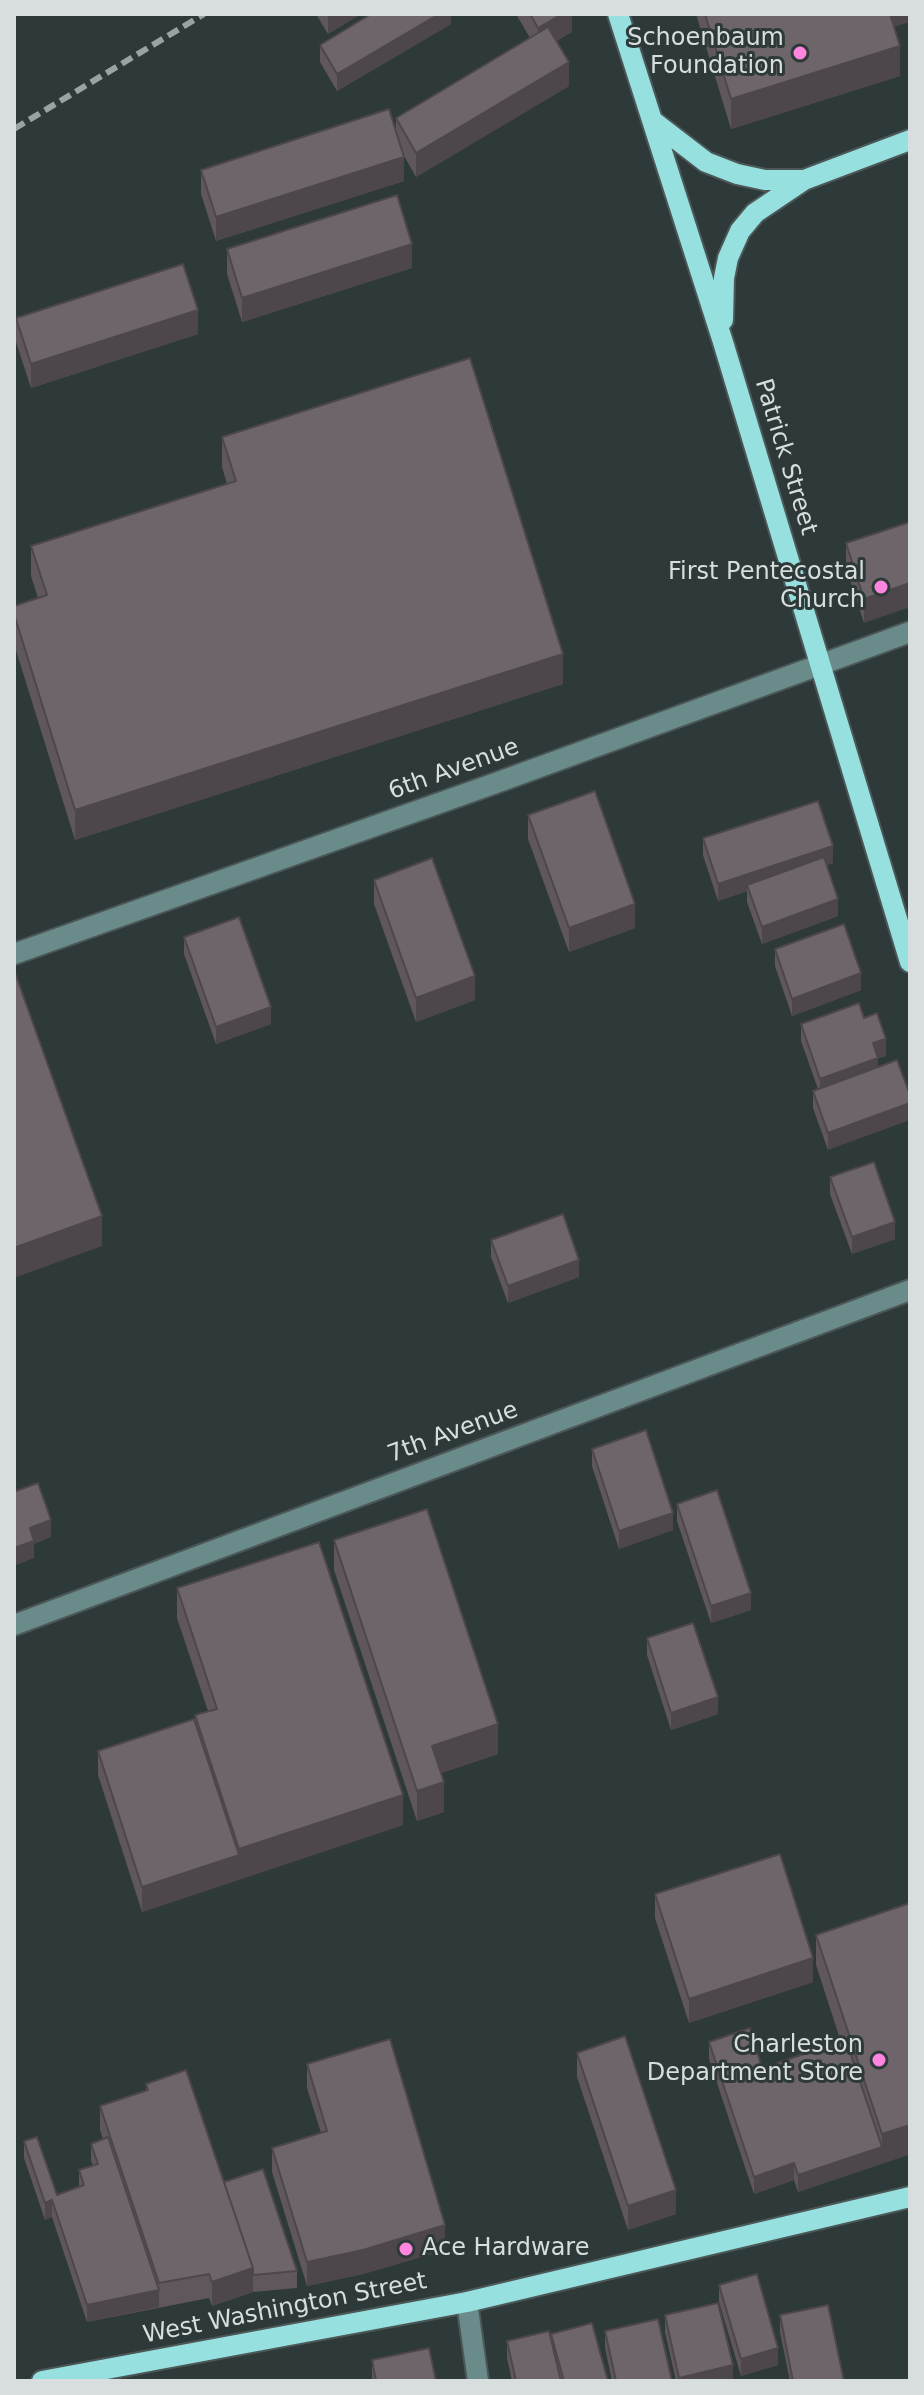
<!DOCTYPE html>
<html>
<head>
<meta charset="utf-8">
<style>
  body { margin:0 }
  #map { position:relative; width:924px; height:2395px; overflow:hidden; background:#2e3939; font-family:"DejaVu Sans",sans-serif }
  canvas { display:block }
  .frame { position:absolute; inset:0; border:16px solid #d7dedd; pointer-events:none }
</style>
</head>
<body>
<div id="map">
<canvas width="924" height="2395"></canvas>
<div class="frame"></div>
</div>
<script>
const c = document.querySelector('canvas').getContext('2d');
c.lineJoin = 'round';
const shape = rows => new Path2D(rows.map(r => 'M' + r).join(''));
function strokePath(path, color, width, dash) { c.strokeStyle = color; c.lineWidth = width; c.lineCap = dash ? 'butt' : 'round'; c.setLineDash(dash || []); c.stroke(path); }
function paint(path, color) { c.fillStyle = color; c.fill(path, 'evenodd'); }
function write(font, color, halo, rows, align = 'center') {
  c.font = font + ' "DejaVu Sans",sans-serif'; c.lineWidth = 6; c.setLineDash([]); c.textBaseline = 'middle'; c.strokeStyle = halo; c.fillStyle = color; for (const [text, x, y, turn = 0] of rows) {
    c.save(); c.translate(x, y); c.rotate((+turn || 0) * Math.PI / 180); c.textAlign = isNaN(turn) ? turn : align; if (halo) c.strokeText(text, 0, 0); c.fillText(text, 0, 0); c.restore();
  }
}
const minor = shape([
  [14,954,493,784,910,632],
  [14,1625,910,1290],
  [467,2302,478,2381]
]);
const major = shape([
  [618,14,723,342,910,962],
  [654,122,706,162,737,174,765,180,804,180],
  [723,320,724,278,728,258,740,231,755,213,804,180,910,140],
  [42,2381,467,2302,910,2197]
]);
strokePath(minor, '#4c5757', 24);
strokePath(major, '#4c5757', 24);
strokePath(minor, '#698c8b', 20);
strokePath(major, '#96e1df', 20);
strokePath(shape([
  [14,129,204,14]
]), '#9aa3a2', 6, [12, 6]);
paint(shape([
  [316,14,361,14,328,34],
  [451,14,451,24,337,91,320,62,320,45],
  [516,14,572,14,572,32,556,41,569,86,416,177,404,156,404,181,216,241,201,194,201,170,396,130,396,118,530,38],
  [696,14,910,14,894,27,900,76,731,129],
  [227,249,412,268,242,322,227,274],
  [16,318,198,334,31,388,16,342],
  [222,437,563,684,75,840,14,644,14,606,38,598,31,576,31,546,227,484,222,467],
  [910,522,864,623,846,568,846,543],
  [528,815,635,928,569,952,528,839],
  [703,838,833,863,827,865,838,916,762,944,747,902,747,891,718,901,703,855],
  [374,880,475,1000,416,1022,374,904],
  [184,937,271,1024,216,1044,184,954],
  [775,949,861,990,792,1016,775,966],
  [864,1018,886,1056,878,1058,828,1150,813,1108,813,1091,818,1089,801,1041,801,1024],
  [830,1177,895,1239,852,1254,830,1194],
  [491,1240,579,1277,508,1303,491,1257],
  [592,1449,673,1530,619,1549,592,1466],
  [677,1504,751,1610,711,1623,677,1521],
  [334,1540,498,1754,441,1773,444,1812,417,1821,334,1570],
  [177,1588,403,1825,142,1912,98,1775,98,1751,195,1720,195,1715,208,1711,177,1618],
  [647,1638,718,1714,671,1730,647,1655],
  [655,1894,813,1982,689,2023,655,1918],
  [816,1935,910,2154,798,2192,794,2180,754,2194,709,2059,709,2042,762,2068,841,2042,816,1965],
  [577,2053,676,2214,628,2230,577,2077],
  [307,2064,445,2250,363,2274,307,2286,272,2172,272,2148,321,2133,307,2088],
  [146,2084,297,2271,297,2288,253,2292,212,2306,209,2298,87,2322,52,2217,45,2220,24,2158,24,2141,57,2195,79,2187,79,2170,93,2165,91,2161,91,2144,103,2139,100,2130,100,2106,146,2091],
  [719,2285,778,2365,741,2376,719,2302],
  [665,2315,733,2381,676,2381,665,2332],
  [780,2315,844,2381,790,2381,780,2332],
  [605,2331,672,2381,612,2381,605,2348],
  [551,2334,608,2381,512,2381,507,2358,507,2341,551,2340],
  [372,2360,436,2381,372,2381]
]), '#5f575c');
paint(shape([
  [328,14,361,14,328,34],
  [439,14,451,14,451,24,337,91,337,74],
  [562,14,572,14,572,32,538,52,538,28],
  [886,14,910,14,910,22,886,29],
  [900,46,900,76,731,129,731,99],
  [569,62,569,86,416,177,416,153],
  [404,157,404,181,216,241,216,217],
  [412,244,412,268,242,322,242,298],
  [198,310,198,334,31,388,31,364],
  [910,583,910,607,864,623,864,599],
  [563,654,563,684,75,840,75,810],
  [833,846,833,863,749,891,747,885,747,891,718,901,718,884],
  [838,899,838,916,762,944,762,927],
  [635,904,635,928,569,952,569,928],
  [861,973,861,990,792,1016,792,999],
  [475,976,475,1000,416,1022,416,998],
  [271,1007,271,1024,216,1044,216,1027],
  [886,1039,886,1056,878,1058,878,1075,820,1096,820,1079,873,1043],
  [910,1103,910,1120,828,1150,828,1133],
  [102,1216,102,1246,14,1278,14,1248],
  [895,1222,895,1239,852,1254,852,1237],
  [579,1260,579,1277,508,1303,508,1286],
  [673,1513,673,1530,619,1549,619,1531],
  [51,1520,51,1537,34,1544,34,1558,14,1566,14,1548,30,1528],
  [751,1593,751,1610,711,1623,711,1606],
  [718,1697,718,1714,671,1730,671,1713],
  [498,1724,498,1754,432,1776,432,1746],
  [444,1782,444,1812,417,1821,417,1791],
  [403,1795,403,1825,142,1912,142,1887,239,1855,239,1849],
  [813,1958,813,1982,689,2023,689,1999],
  [910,2125,910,2154,882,2164,882,2134],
  [882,2147,882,2164,798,2192,798,2175],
  [794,2163,794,2180,754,2194,754,2177],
  [676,2190,676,2214,628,2230,628,2206],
  [52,2200,52,2217,45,2220,45,2203],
  [445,2225,445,2250,363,2274,307,2286,307,2262],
  [253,2268,253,2292,212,2306,212,2282],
  [159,2290,159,2307,87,2322,87,2305],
  [778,2348,778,2365,741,2376,741,2359],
  [733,2365,733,2381,679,2381,679,2378]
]), '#4d474b');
const building = shape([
  [371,14,439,14,337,74,320,45,371,14],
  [530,14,562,14,538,28,530,14],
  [705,14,890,14,900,46,731,99,705,14],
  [548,27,569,62,416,153,396,118,548,27],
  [389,109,404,157,216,217,201,170,389,109],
  [397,195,412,244,242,298,227,249,397,195],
  [183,264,198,310,31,364,16,318,183,264],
  [470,358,563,654,75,810,14,614,14,606,47,595,31,546,236,481,222,437,470,358],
  [910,522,910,583,864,599,846,543,910,522],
  [595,791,635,904,569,928,528,815,595,791],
  [818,801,833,846,718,884,703,838,818,801],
  [824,857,838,899,762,927,747,885,824,857],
  [432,858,475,976,416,998,374,880,432,858],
  [239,917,271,1007,216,1027,184,937,239,917],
  [844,924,861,973,792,999,775,949,844,924],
  [14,970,102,1216,14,1248,14,970],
  [859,1003,864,1018,877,1013,886,1039,873,1043,878,1058,820,1079,801,1024,859,1003],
  [897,1060,910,1095,910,1103,828,1133,813,1091,897,1060],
  [874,1162,895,1222,852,1237,830,1177,874,1162],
  [563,1214,579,1260,508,1286,491,1240,563,1214],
  [646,1430,673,1513,619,1531,592,1449,646,1430],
  [38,1483,51,1520,30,1528,34,1541,14,1548,14,1484,16,1491,38,1483],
  [717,1490,751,1593,711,1606,677,1504,717,1490],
  [427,1509,498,1724,432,1746,444,1782,417,1791,334,1540,427,1509],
  [319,1542,403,1795,239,1849,195,1715,217,1709,177,1588,319,1542],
  [693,1623,718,1697,671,1713,647,1638,693,1623],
  [194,1719,239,1855,142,1887,98,1751,194,1719],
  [780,1854,813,1958,689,1999,655,1894,780,1854],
  [910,1903,910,2125,882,2134,816,1935,910,1903],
  [750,2028,762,2068,846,2040,882,2147,798,2175,794,2163,754,2177,709,2042,750,2028],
  [625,2036,676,2190,628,2206,577,2053,625,2036],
  [390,2039,445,2225,363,2250,307,2262,272,2148,327,2131,307,2064,390,2039],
  [186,2070,253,2268,212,2282,209,2274,159,2283,100,2106,148,2090,146,2084,186,2070],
  [37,2137,57,2195,84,2185,79,2170,98,2164,91,2144,108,2137,159,2290,87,2305,52,2200,45,2203,24,2141,37,2137],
  [263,2169,297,2271,253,2275,253,2268,224,2182,263,2169],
  [757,2274,778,2348,741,2359,719,2285,757,2274],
  [718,2303,733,2365,679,2378,665,2315,718,2303],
  [828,2305,844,2381,793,2381,780,2315,828,2305],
  [658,2319,672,2381,616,2381,605,2331,658,2319],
  [592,2323,608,2381,564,2381,551,2334,592,2323],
  [549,2331,561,2381,516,2381,507,2341,549,2331],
  [429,2348,436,2381,376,2381,372,2360,429,2348]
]);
paint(building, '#6e656b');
strokePath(building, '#4d474b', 2);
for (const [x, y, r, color] of [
  [800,53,8,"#ff85de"],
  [881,587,8,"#ff85de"],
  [879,2060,8,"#ff85de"],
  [406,2249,8,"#ff85de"]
]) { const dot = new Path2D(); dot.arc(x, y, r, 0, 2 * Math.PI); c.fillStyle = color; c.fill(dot); strokePath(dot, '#2e3939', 3); }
write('24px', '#d7dedd', '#2e3939', [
  ["Schoenbaum",784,39],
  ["Foundation",784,67],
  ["First Pentecostal",865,573],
  ["Church",865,601],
  ["Charleston",863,2046],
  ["Department Store",863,2074],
  ["Ace Hardware",422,2249,"left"]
], 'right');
write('24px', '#d7dedd', '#2e3939', [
  ["Patrick Street",785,457,73],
  ["6th Avenue",454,770,-20],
  ["7th Avenue",453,1433,-20],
  ["West Washington Street",285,2309,-11]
]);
</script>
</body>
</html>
